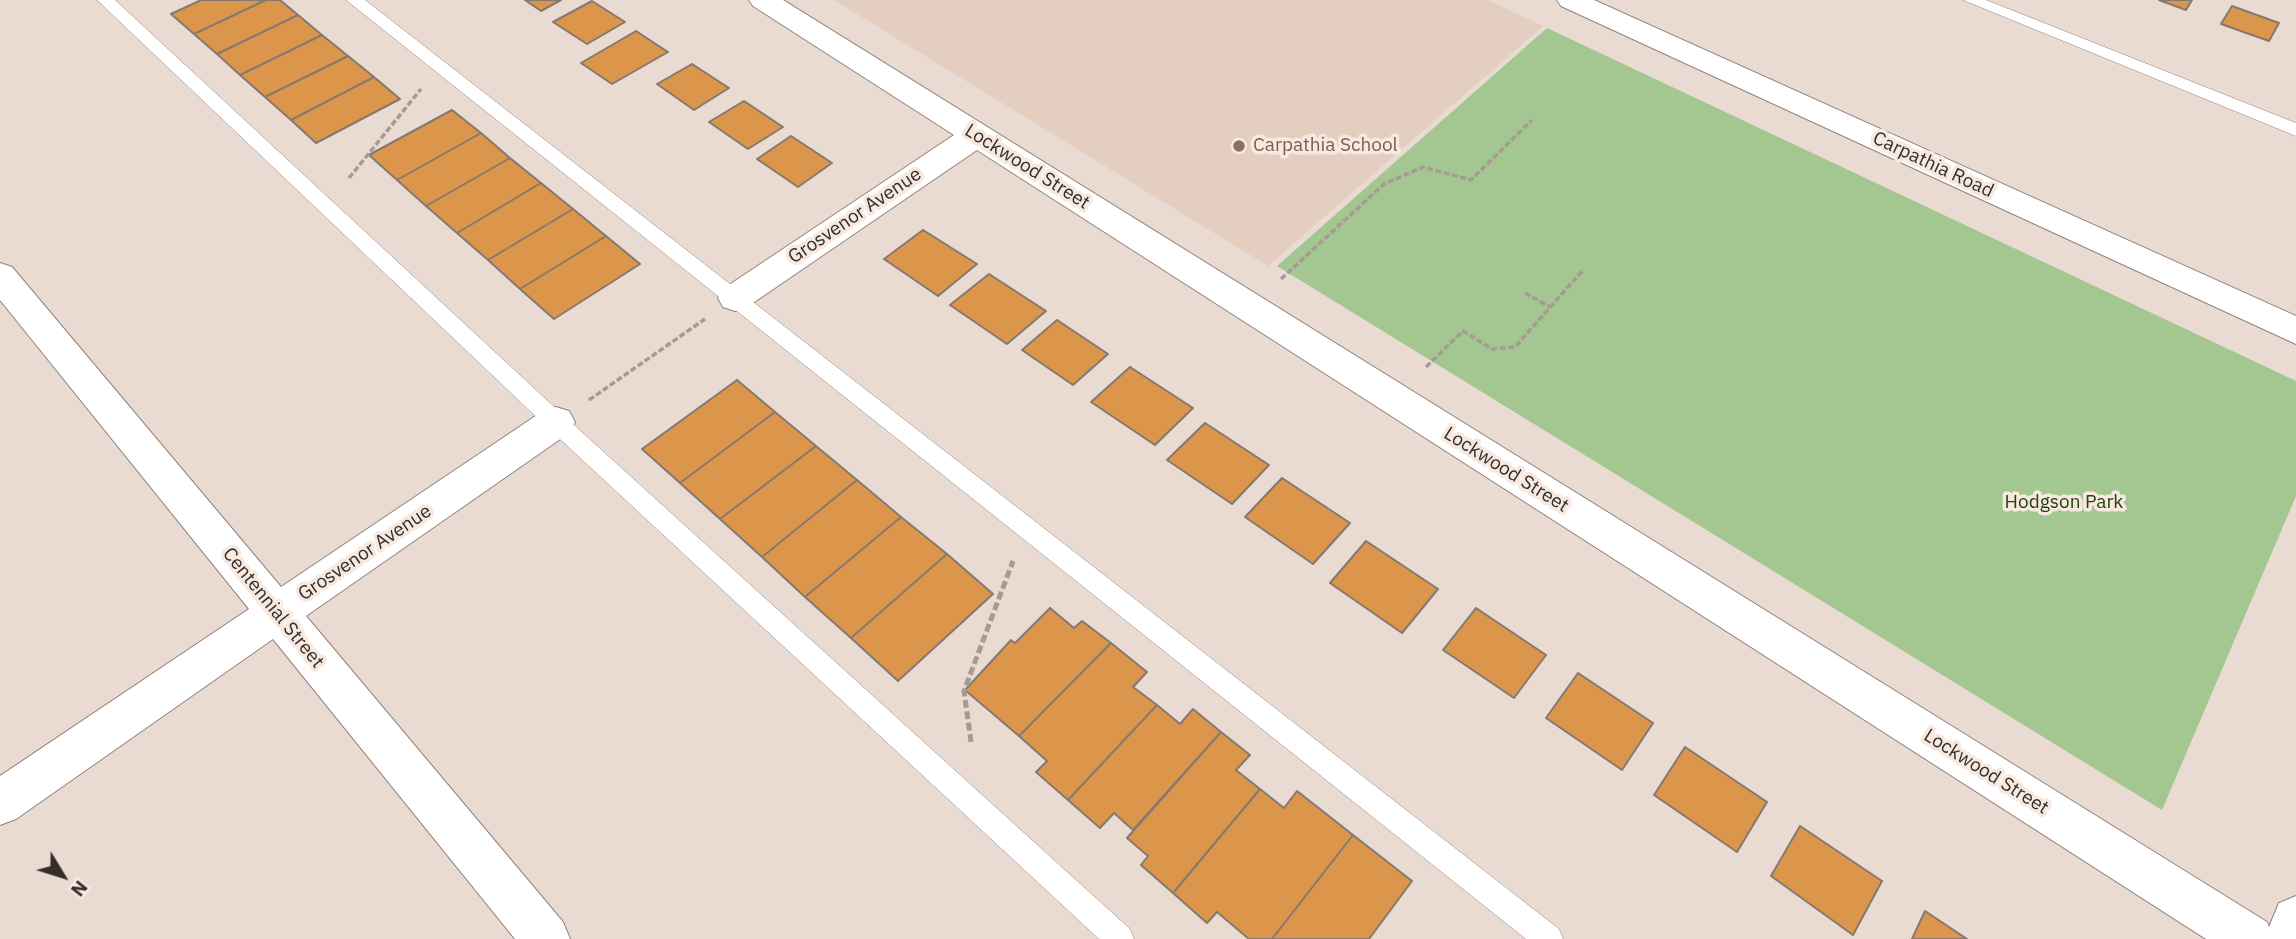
<!DOCTYPE html>
<html>
<head>
<meta charset="utf-8">
<style>
  body { margin:0 }
  #map { position:relative; width:2296px; height:939px; overflow:hidden; background:#eadbd2; font-family:"IBM Plex Sans",sans-serif }
  canvas { display:block }
  .north { position:absolute; left:28px; top:841px; width:70px; height:70px; -webkit-text-stroke:5px #f7e9df; paint-order:stroke; rotate:128deg; font-size:19px; font-weight:700; line-height:28px; text-align:center; color:#342e2b }
  .north::after { content:''; display:block; margin:auto; width:24px; height:32px; background:#342e2b; clip-path:polygon(50% 0,100% 100%,50% 72%,0 100%) }
</style>
</head>
<body>
<div id="map">
<canvas width="2296" height="939"></canvas>
<div class="north">N</div>
</div>
<script>
const c = document.querySelector('canvas').getContext('2d');
c.lineJoin = 'round';
function paint(path, color) { c.fillStyle = color; c.fill(path, 'evenodd'); }
const shape = rows => new Path2D(rows.map(r => 'M' + r).join(''));
function strokePath(path, color, width, dash) { c.strokeStyle = color; c.lineWidth = width; c.lineCap = dash ? 'butt' : 'round'; c.setLineDash(dash || []); c.stroke(path); }
function write(font, color, halo, rows, align = 'center') {
  c.font = font + ' "IBM Plex Sans",sans-serif'; c.lineWidth = 7; c.setLineDash([]); c.textBaseline = 'middle'; c.strokeStyle = halo; c.fillStyle = color; for (const [text, x, y, turn = 0] of rows) {
    c.save(); c.translate(x, y); c.rotate((+turn || 0) * Math.PI / 180); c.textAlign = isNaN(turn) ? turn : align; if (halo) c.strokeText(text, 0, 0); c.fillText(text, 0, 0); c.restore();
  }
}
paint(shape([
  [834,0,1488,0,1543,26,1268,266]
]), '#e3cec0');
paint(shape([
  [1547,28,2296,381,2296,496,2162,810,1277,266]
]), '#a4c691');
const building = shape([
  [201,0,266,0,194,34,171,14,201,0],
  [266,0,280,0,298,15,217,54,194,34,266,0],
  [525,0,561,0,541,11,525,0],
  [2159,0,2192,0,2186,10,2159,0],
  [592,1,625,22,587,44,553,22,592,1],
  [2232,6,2279,23,2269,41,2221,24,2232,6],
  [298,15,322,35,240,75,217,54,298,15],
  [636,31,668,52,612,84,581,63,636,31],
  [322,35,348,56,265,97,240,75,322,35],
  [348,56,374,77,291,120,265,97,348,56],
  [692,64,729,88,694,110,657,84,692,64],
  [374,77,400,99,316,143,291,120,374,77],
  [744,101,783,127,748,149,709,122,744,101],
  [452,110,481,133,397,180,369,155,452,110],
  [481,133,510,158,426,206,397,180,481,133],
  [791,136,832,163,798,187,757,159,791,136],
  [510,158,541,183,457,233,426,206,510,158],
  [541,183,573,209,488,260,457,233,541,183],
  [573,209,606,236,520,289,488,260,573,209],
  [923,230,977,264,938,296,884,259,923,230],
  [606,236,640,264,554,319,520,289,606,236],
  [989,274,1046,311,1007,344,950,305,989,274],
  [1057,320,1108,354,1073,385,1022,350,1057,320],
  [1130,367,1193,408,1155,445,1091,402,1130,367],
  [737,380,775,412,680,483,642,449,737,380],
  [775,412,816,446,720,519,680,483,775,412],
  [1205,423,1269,465,1232,504,1167,460,1205,423],
  [816,446,857,480,762,557,720,519,816,446],
  [1282,478,1350,523,1313,564,1245,517,1282,478],
  [857,480,901,517,805,597,762,557,857,480],
  [901,517,947,554,851,638,805,597,901,517],
  [1366,541,1438,589,1402,633,1330,583,1366,541],
  [947,554,993,594,898,681,851,638,947,554],
  [1050,608,1074,628,1082,621,1111,643,1019,736,965,690,1011,640,1015,643,1050,608],
  [1476,608,1546,655,1514,698,1443,650,1476,608],
  [1111,643,1147,672,1133,687,1157,705,1068,800,1036,772,1047,761,1019,736,1111,643],
  [1578,673,1653,723,1622,770,1546,718,1578,673],
  [1157,705,1180,724,1193,709,1221,732,1133,830,1114,813,1100,828,1068,800,1157,705],
  [1221,732,1250,755,1236,770,1260,789,1173,893,1141,865,1148,856,1127,838,1221,732],
  [1685,747,1767,802,1737,852,1654,795,1685,747],
  [1260,789,1284,808,1297,791,1353,835,1272,939,1249,939,1217,912,1207,923,1173,893,1260,789],
  [1800,826,1882,881,1853,935,1771,876,1800,826],
  [1353,835,1412,881,1369,939,1272,939,1353,835],
  [1925,911,1967,939,1912,939,1925,911]
]);
paint(building, '#db964b');
strokePath(building, '#85796f', 2);
const lane = shape([
  [97,0,115,0,564,416,1130,929,1134,939,1099,939,548,428,97,0],
  [346,0,365,0,1559,929,1563,939,1526,939,346,0],
  [1963,0,1986,0,2296,123,2296,136,1963,0]
]);
const street = shape([
  [749,0,783,0,2267,922,2269,927,2279,903,2296,896,2296,939,2206,939,977,150,747,307,735,311,723,307,718,298,723,289,954,135,753,6,749,0],
  [1557,0,1594,0,2296,316,2296,344,1561,6,1557,0],
  [0,263,12,267,281,587,543,411,556,407,569,411,575,422,569,433,306,616,563,922,570,939,515,939,273,639,16,819,0,825,0,776,249,609,0,300,0,263]
]);
strokePath(lane, '#90837a', 1);
strokePath(street, '#90837a', 2);
strokePath(shape([
  [349,178,421,89],
  [1281,279,1384,184,1423,167,1471,180,1532,120],
  [1525,293,1550,307],
  [1426,367,1463,331,1492,349,1515,347,1584,269],
  [589,400,705,319]
]), '#a69a93', 3.5, [6, 2.5]);
strokePath(shape([
  [971,742,964,691,1013,561]
]), '#a69a93', 5, [8, 3.5]);
paint(lane, '#fff');
paint(street, '#fff');
for (const [x, y, r, color] of [
  [1239,146,7,"#8d6e63"]
]) { const dot = new Path2D(); dot.arc(x, y, r, 0, 2 * Math.PI); c.fillStyle = color; c.fill(dot); strokePath(dot, '#f7e9df', 2.5); }
write('19px', '#785e54', '#f7e9df', [
  ["Carpathia School",1253,146]
], 'left');
write('19px', '#342e2b', '#f7e9df', [
  ["Carpathia Road",1933,165,25],
  ["Lockwood Street",1027,167,32],
  ["Grosvenor Avenue",855,216,-34],
  ["Lockwood Street",1506,470,32],
  ["Grosvenor Avenue",365,553,-34],
  ["Centennial Street",273,608,51],
  ["Lockwood Street",1986,772,32]
]);
write('19px', '#234308', '#f7e9df', [
  ["Hodgson Park",2064,503]
]);
</script>
</body>
</html>
